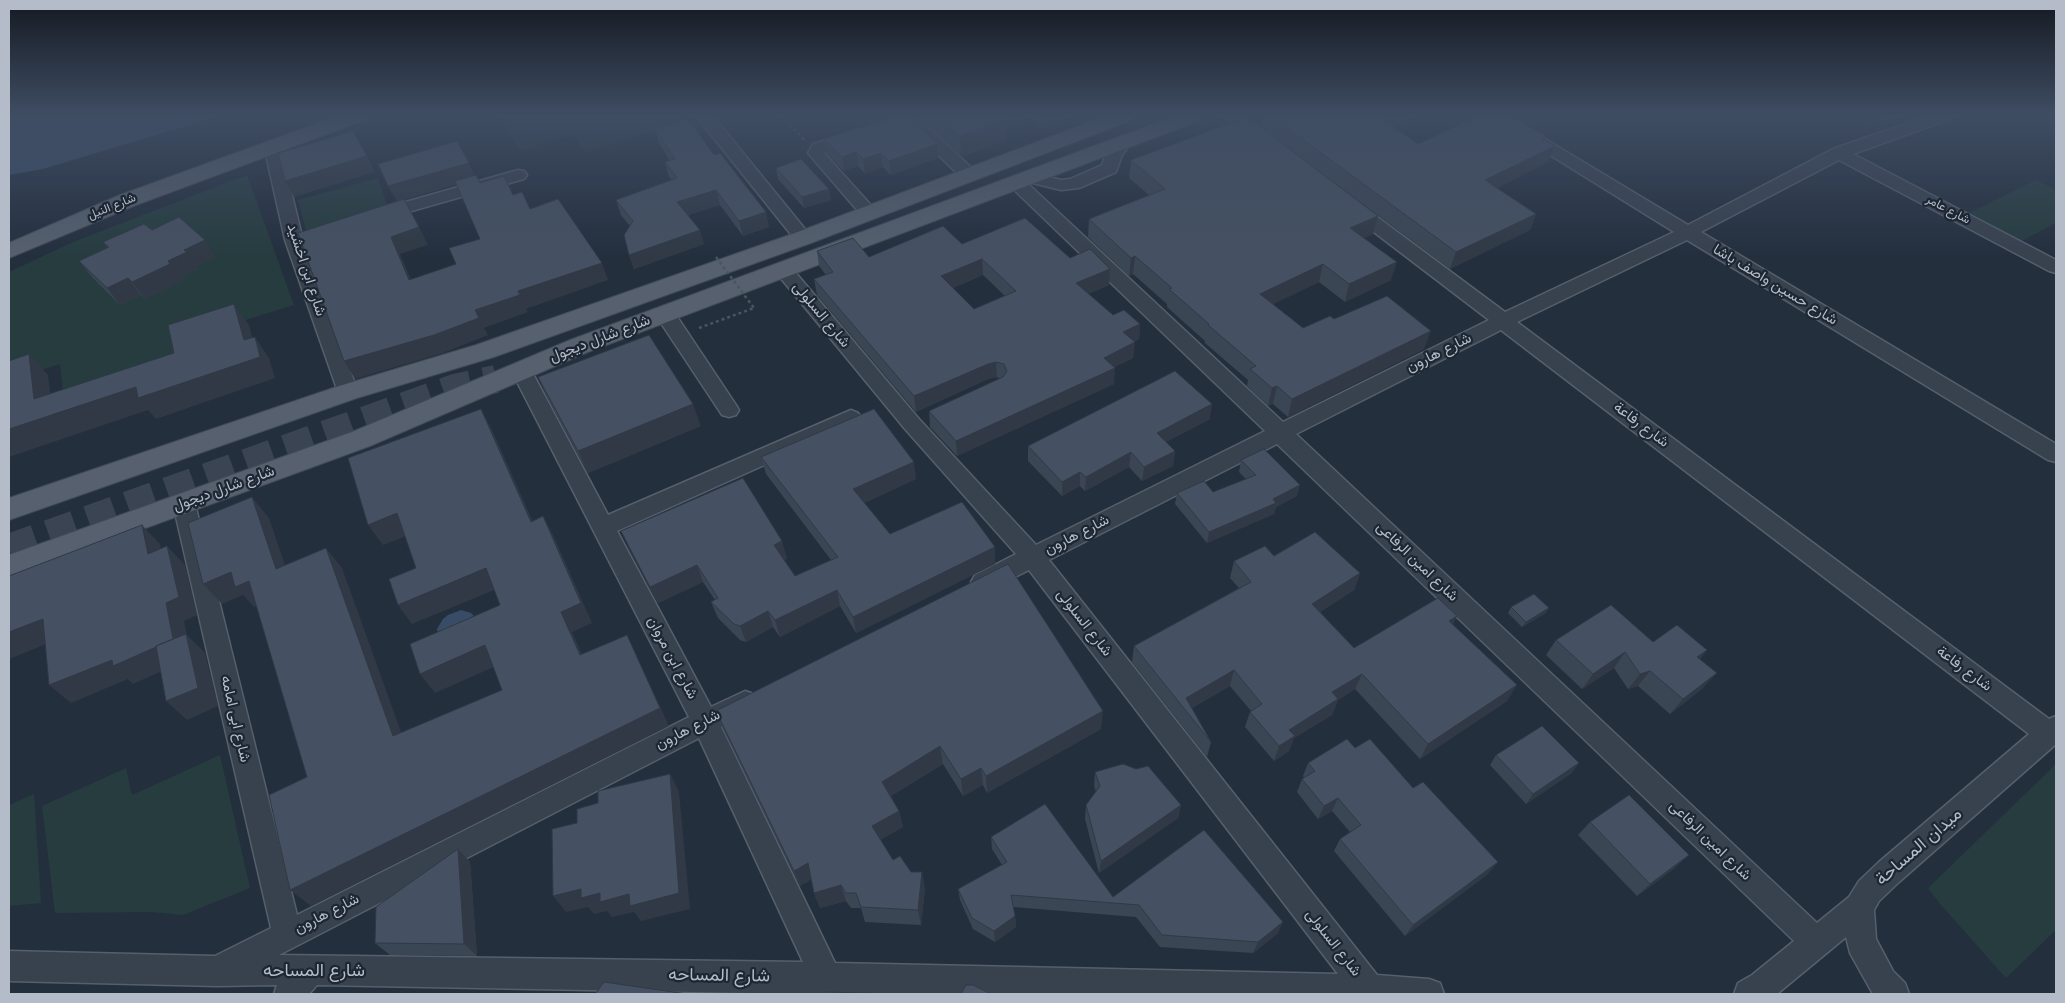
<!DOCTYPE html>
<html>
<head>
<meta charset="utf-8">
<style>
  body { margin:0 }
  #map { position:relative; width:2065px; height:1003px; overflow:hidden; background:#242f3e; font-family:"DM Sans",sans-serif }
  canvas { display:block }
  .frame { position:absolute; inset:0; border:10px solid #b4bcc9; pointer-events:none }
</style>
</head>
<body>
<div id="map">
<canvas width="2065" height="1003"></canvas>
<div class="frame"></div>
</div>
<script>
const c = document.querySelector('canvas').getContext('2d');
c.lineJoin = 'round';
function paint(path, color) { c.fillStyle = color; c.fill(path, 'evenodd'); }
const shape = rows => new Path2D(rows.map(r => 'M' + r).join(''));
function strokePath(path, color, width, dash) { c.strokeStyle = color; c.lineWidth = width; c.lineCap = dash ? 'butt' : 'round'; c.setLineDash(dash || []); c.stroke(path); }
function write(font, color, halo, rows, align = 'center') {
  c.font = font + ' "DM Sans",Vazirmatn,sans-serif'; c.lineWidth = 4.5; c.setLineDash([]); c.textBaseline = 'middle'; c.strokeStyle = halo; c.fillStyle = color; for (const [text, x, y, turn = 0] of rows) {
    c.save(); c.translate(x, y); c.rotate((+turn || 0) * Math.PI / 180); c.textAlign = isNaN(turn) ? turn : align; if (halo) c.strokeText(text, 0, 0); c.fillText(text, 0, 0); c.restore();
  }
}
paint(shape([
  [499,116,684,116,687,121,586,152,574,134,520,151],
  [247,175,294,305,177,341,179,361,64,400,60,364,9,380,9,272,73,242],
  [378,178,388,208,306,231,298,200],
  [2036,180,2056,190,2056,223,2014,245,1961,217],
  [220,755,250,888,183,915,152,912,55,913,42,806,126,768,132,795],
  [2056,764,2056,930,2006,978,1941,905,1928,888],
  [34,794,41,903,9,906,9,805]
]), '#263c3f');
paint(shape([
  [9,116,219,116,43,169,9,175],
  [461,610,471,613,474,616,438,634,437,629,443,619,448,615]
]), '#394c67');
strokePath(shape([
  [9,548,455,388,496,379]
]), '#3a4453', 28, [28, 14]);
const minor = shape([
  [696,116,713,116,809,234,812,238,809,242,803,244,797,242,696,116],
  [1224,116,1243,116,1270,138,1268,141,1256,141,1224,116],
  [1487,116,1507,116,1688,225,1833,149,1928,116,1952,116,1950,119,1853,154,2056,260,2056,273,2049,271,1839,160,1701,232,2056,444,2056,462,2048,460,1687,240,1517,322,2049,719,2056,716,2056,744,1899,882,1879,901,1874,910,1876,939,1893,971,1905,983,1909,994,1873,994,1850,953,1846,937,1777,994,1734,994,1738,983,1752,975,1794,941,1277,444,1049,560,1377,975,1429,979,1440,983,1444,994,802,994,317,985,309,994,274,994,277,985,217,986,9,981,9,951,215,956,271,928,173,504,176,498,184,495,192,498,195,504,297,915,689,717,511,370,514,365,521,363,528,365,531,370,608,515,844,413,851,410,858,413,862,418,858,423,617,531,711,707,745,691,754,694,758,702,754,710,721,727,835,963,1338,974,1029,570,991,589,983,592,975,589,971,582,975,575,1016,554,905,429,774,270,776,266,783,264,790,266,919,419,1036,545,1265,431,1010,186,1007,182,1010,178,1016,177,1023,179,1021,177,1024,173,1030,172,1061,180,1070,179,1102,165,1106,154,1117,139,1129,139,1131,143,1122,155,1116,172,1079,188,1061,190,1025,181,1283,422,1489,320,1345,210,1342,206,1345,202,1351,201,1357,202,1505,312,1674,232,1487,116],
  [1501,330,2029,734,1879,862,1859,881,1849,897,1817,923,1296,434,1501,330],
  [699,738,803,962,279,955,699,738],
  [915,119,921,121,975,171,978,175,975,179,969,180,963,179,909,127,907,124,909,121,915,119],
  [854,131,860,133,862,136,860,139,824,153,878,213,875,217,869,218,863,217,808,153,813,144,854,131],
  [272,141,278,142,280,146,303,240,358,392,355,397,348,399,341,397,338,392,285,240,264,146,266,142,272,141],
  [518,170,524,171,527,175,524,179,380,220,374,219,371,215,374,211,518,170],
  [665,308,672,309,736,405,739,410,736,415,729,417,722,415,655,314,658,309,665,308]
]);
const major = shape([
  [338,116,368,116,365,120,136,205,9,258,9,243,120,195,338,116],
  [1106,116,1135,116,1132,120,811,243,494,357,357,398,9,520,9,498,339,386,476,345,795,233,1106,116],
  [1175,116,1204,116,1201,120,588,352,370,446,9,578,9,555,352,432,570,340,1175,116]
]);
strokePath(minor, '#565f6c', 3);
strokePath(major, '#414a57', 2);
strokePath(shape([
  [198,116,201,122],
  [781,116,804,140],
  [1865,116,1875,122],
  [699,328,754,308]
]), '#44595c', 2.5, [3, 3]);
paint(minor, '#38414e');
paint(major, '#56606e');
strokePath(shape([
  [716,257,754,308]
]), '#44595c', 2.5, [3, 3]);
paint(shape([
  [886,116,908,116,938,158,891,175,883,167,865,174,858,166,844,171,826,153,824,139,896,117,888,118],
  [918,116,1074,116,1043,128,1030,117,1008,125,1006,140,961,157],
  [1262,116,1415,116,1393,127,1418,144,1546,136,1545,140,1555,146,1548,162,1497,188,1536,214,1530,230,1450,269,1268,133,1378,216,1373,234,1364,238,1391,280,1345,302,1319,282,1273,304,1303,328,1334,319,1424,349,1288,417,1273,404,1268,406,1247,386,1248,380,1205,343,1205,341,1167,307,1167,304,1133,274,1129,276,1088,237,1089,219,1149,195,1129,178,1131,160,1260,126],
  [1875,116,1901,116,1886,123],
  [655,129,714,155,769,227,743,236,720,205,688,215,704,244,634,269,629,255,630,226,621,215,616,200,672,180,669,177,665,162,670,161,659,143],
  [776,168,829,189,831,200,804,208,778,179],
  [152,230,216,257,196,266,198,269,181,278,183,281,145,299,141,295,120,305,93,278,79,261,108,248,103,242],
  [962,244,1070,258,1110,269,1109,285,1088,294,1113,315,1140,324,1139,339,1134,342,1133,358,1114,367,1114,384,957,456,930,427,929,411,1000,379,997,377,988,379,916,412,817,295,814,279,826,275,819,266,817,251,869,257],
  [983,275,1005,296,974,309,953,288],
  [538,377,701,426,588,473,548,399],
  [1210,419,1166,442,1175,451,1173,466,1142,481,1129,467,1085,491,1080,486,1062,496,1028,461,1028,446],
  [761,457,916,479,864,503,890,534,995,564,856,633,840,606,780,637,773,627,746,642,740,640,718,618,711,602,715,600,703,582,658,603,629,548,621,531,787,558,784,560,795,576,831,560,766,474],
  [1241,460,1297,496,1276,507,1274,514,1207,543,1175,504,1177,493,1213,492,1246,479,1239,472],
  [1274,556,1360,573,1354,590,1320,612,1354,648,1457,616,1453,624,1507,701,1420,759,1355,689,1338,700,1332,715,1294,738,1289,751,1274,761,1245,727,1250,712,1251,711,1230,686,1192,708,1211,742,1207,757,1132,662,1134,646,1239,588,1230,578,1234,561],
  [1511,607,1546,613,1522,627,1508,613],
  [1556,640,1653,642,1707,650,1700,659,1703,688,1670,714,1638,686,1628,689,1614,668,1582,689,1546,655],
  [716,711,1101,729,987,793,983,785,963,796,943,764,891,796,899,811,903,827,880,840,893,860,911,872,925,888,921,925,865,922,861,908,851,908,846,901,820,908,814,893,812,879,800,886,723,729],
  [1355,748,1488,874,1405,936,1334,851,1340,839,1350,832,1332,811,1318,819,1297,792,1302,779,1304,778,1303,776,1308,763],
  [1496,755,1572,773,1526,804,1490,765],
  [1095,772,1181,805,1178,818,1099,873,1085,819,1086,805,1096,792,1094,786],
  [1590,822,1675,868,1637,896,1578,835],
  [991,837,1113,897,1278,933,1253,953,1160,947,1136,917,1013,907,1015,916,1016,927,995,942,973,929,960,900,958,889,1002,865,992,849],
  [458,849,470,862,477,956,390,955,375,943]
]), '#3b4654');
paint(shape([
  [1006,116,1030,116,1030,117,1008,125,1006,140,961,157,960,136],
  [1043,116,1074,116,1043,128],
  [1384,116,1415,116,1376,134,1380,118],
  [1891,116,1901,116,1886,123],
  [937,144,938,158,891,175,889,161],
  [1555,146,1548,162,1479,197,1485,180],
  [856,152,858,166,844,171,842,157],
  [881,153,883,167,865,174,863,159],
  [367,156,375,172,294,197,285,181],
  [469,163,476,179,397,202,388,186],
  [829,189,831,200,804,208,802,197],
  [716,190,720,205,681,217,677,202],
  [766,212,769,227,743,236,739,221],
  [1536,214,1530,230,1450,269,1456,252],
  [1378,216,1373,234,1346,246,1350,228],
  [419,227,428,245,400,254,419,298,409,280,391,237],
  [700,230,704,244,634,269,629,255],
  [205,240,216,257,196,266,198,269,181,278,183,281,145,299,132,282,168,261,184,250],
  [1135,256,1133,274,1129,276,1131,258],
  [982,259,983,275,943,292,941,276],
  [1397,262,1391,280,1345,302,1349,284],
  [602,263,608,280,526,309,528,312,484,328,488,335,443,353,355,379,344,361,475,310,518,291],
  [1323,264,1319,282,1257,312,1260,294],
  [1110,269,1109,285,1075,299,1076,283],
  [128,278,141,295,120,305,107,288],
  [234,304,249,325,258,358,255,337,269,358,275,378,156,419,148,410,9,457,9,429,34,399,29,354,48,375,53,415,136,387,244,340],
  [1140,324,1139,339,1122,348,1123,332],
  [1431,331,1424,349,1288,417,1292,399],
  [1135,342,1133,358,1103,373,1104,358],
  [996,362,997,377,988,379,916,412,914,396,988,364],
  [1115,368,1114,384,957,456,956,441],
  [1277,386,1273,404,1268,406,1272,388],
  [693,404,701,426,588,473,578,451],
  [1212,404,1210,419,1156,447,1157,433],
  [481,409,492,430,542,542,531,522],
  [1175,451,1173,466,1142,481,1144,467],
  [1131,452,1129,467,1085,491,1086,477],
  [914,462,916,479,856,507,853,489],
  [1080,472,1080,486,1062,496,1062,482],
  [1300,485,1297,496,1276,507,1274,514,1207,543,1209,532],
  [252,497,269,518,293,589,276,569],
  [397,513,411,534,383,545,368,525],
  [543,516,554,537,592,623,572,632,591,675,580,655,561,612],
  [142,525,160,544,166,573,148,554],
  [782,541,787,558,778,562,774,545],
  [167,546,185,565,197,615,184,621,187,635,205,653,218,706,187,720,166,701,191,658,133,684,128,679,71,703,49,685,166,603],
  [995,547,995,564,856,633,853,617],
  [326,548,342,568,409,754,393,736],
  [697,565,703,582,658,603,650,587],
  [486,568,499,588,412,624,398,605],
  [231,572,249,581,267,601,254,607,243,595,222,604,203,584],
  [1360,573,1354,590,1307,620,1312,604],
  [837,590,840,606,780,637,775,620],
  [1549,608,1546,613,1522,627,1526,622],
  [768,611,773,627,746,642,740,626],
  [1457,616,1448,633,1449,621],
  [43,619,64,637,9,659,9,632],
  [627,635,669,726,311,906,290,890],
  [485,645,498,665,435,693,420,674],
  [1707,650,1695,665,1697,657],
  [1625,652,1614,668,1582,689,1593,674],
  [1234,670,1230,686,1186,711,1186,698],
  [1650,671,1638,686,1628,689,1640,674],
  [1717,673,1703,688,1670,714,1683,699],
  [1362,674,1355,689,1338,700,1332,715,1294,738,1289,751,1274,761,1279,746,1289,730,1332,692],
  [1517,685,1507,701,1420,759,1428,744],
  [1103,711,1101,729,987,793,986,776],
  [940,746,943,764,886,799,882,782],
  [1579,763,1572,773,1526,804,1533,794],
  [981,768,983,785,963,796,961,779],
  [670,774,679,792,690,909,641,921,634,912,612,917,607,911,594,914,588,907,566,912,553,896,581,889,600,893],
  [1338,798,1332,811,1318,819,1324,806],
  [1181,805,1178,818,1099,873,1101,861],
  [899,811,903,827,876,842,872,826],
  [458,849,470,862,477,956,464,944],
  [1689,855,1675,868,1637,896,1650,884],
  [1498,862,1488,874,1405,936,1413,925],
  [808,863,814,878,800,886,794,871],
  [922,872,925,888,921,925,918,910],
  [841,885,846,901,820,908,814,893],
  [1015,916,1016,927,995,942,994,931],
  [1283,922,1278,933,1253,953,1258,942]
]), '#303945');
const building = shape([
  [897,116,908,116,937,144,889,161,881,153,863,159,856,152,842,157,824,139,897,116],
  [938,116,1006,116,1006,119,960,136,938,116],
  [1271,116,1384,116,1380,118,1418,144,1477,116,1511,116,1546,136,1542,139,1555,146,1485,180,1536,214,1456,252,1271,116],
  [1247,117,1378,216,1350,228,1397,262,1349,284,1323,264,1260,294,1303,328,1330,316,1334,319,1387,296,1431,331,1292,399,1277,386,1272,388,1250,369,1256,366,1208,325,1209,324,1169,289,1172,288,1135,256,1131,258,1089,219,1165,189,1131,160,1247,117],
  [688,119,714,155,720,153,766,212,739,221,716,190,677,202,700,230,629,255,624,235,633,221,616,200,677,178,665,162,675,159,655,129,688,119],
  [353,131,367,156,285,181,278,153,353,131],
  [457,141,469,163,388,186,378,164,457,141],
  [801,159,829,189,802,197,776,168,801,159],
  [476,175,480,183,504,176,513,195,522,192,530,209,558,199,602,263,518,291,520,295,475,310,479,318,434,335,344,361,298,233,404,199,419,227,391,237,409,280,456,264,449,248,480,239,455,181,476,175],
  [179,217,205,240,184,250,187,252,168,261,170,264,132,282,128,278,107,288,79,261,109,247,103,242,144,224,152,230,179,217],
  [1025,218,1070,258,1090,249,1110,269,1076,283,1113,315,1124,310,1140,324,1123,332,1135,342,1104,358,1115,368,956,441,929,411,1003,377,1007,371,1004,364,996,362,988,364,914,396,814,279,833,272,817,251,853,238,869,257,943,226,962,244,1025,218],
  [982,259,1016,291,974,309,941,276,982,259],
  [234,304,244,340,255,337,260,357,138,398,136,387,9,429,9,361,29,354,34,399,174,353,168,325,234,304],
  [649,335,693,404,578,451,538,377,649,335],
  [1175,371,1212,404,1157,433,1175,451,1144,467,1131,452,1086,477,1080,472,1062,482,1028,446,1175,371],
  [481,409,531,522,543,516,581,603,561,612,580,655,627,635,660,708,290,890,269,795,307,777,249,581,235,587,231,572,203,584,188,523,252,497,276,569,326,548,393,736,502,690,485,645,420,674,410,644,500,605,486,568,398,605,389,579,416,568,397,513,368,525,348,458,481,409],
  [874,409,914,462,853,489,890,534,962,502,995,547,853,617,837,590,775,620,768,611,740,626,734,624,711,602,718,598,697,565,650,587,621,531,743,478,782,541,774,545,795,576,838,557,761,457,874,409],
  [1264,449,1300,485,1273,499,1276,503,1209,532,1177,493,1204,481,1213,492,1256,475,1241,460,1264,449],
  [142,525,148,554,167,546,179,597,166,603,173,639,156,646,156,647,113,666,112,660,49,685,43,619,9,632,9,576,142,525],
  [1315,532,1360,573,1312,604,1354,648,1438,598,1457,616,1449,621,1517,685,1428,744,1362,674,1332,692,1338,699,1289,730,1295,736,1279,746,1250,712,1262,704,1234,670,1186,698,1211,742,1134,646,1251,582,1234,561,1265,546,1274,556,1315,532],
  [1008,564,1103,711,986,776,981,768,961,779,940,746,882,782,899,811,872,826,893,860,900,856,911,872,922,872,918,910,861,907,856,893,846,893,841,885,814,893,808,863,794,871,716,711,1008,564],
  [1534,594,1549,608,1526,622,1511,607,1534,594],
  [1611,605,1653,642,1677,625,1707,650,1697,657,1717,673,1683,699,1650,671,1640,674,1625,652,1593,674,1556,640,1611,605],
  [186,634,198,688,166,701,156,646,186,634],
  [1542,726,1579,763,1533,794,1496,755,1542,726],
  [1347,739,1355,748,1370,739,1413,788,1423,782,1498,862,1413,925,1340,839,1361,825,1338,798,1324,806,1302,779,1315,771,1308,763,1347,739],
  [1123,764,1136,769,1148,766,1181,805,1101,861,1086,805,1100,786,1095,772,1123,764],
  [670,774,679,893,630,906,629,894,600,902,600,893,581,898,581,889,553,896,552,829,577,823,577,809,598,803,598,791,670,774],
  [1629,795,1689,855,1650,884,1590,822,1629,795],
  [1045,804,1113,897,1204,830,1283,922,1258,942,1162,935,1139,905,1011,895,1015,916,994,931,972,918,958,889,1007,862,991,837,1045,804],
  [458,849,464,944,375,943,376,907,458,849],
  [604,982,687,994,595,994,604,982],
  [966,985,973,985,991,994,961,994,966,985],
  [827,992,897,994,826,994,827,992]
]);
paint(building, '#455162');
strokePath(building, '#303945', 1);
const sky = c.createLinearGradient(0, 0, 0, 257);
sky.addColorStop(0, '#141a22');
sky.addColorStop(0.45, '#3f4d63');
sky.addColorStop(1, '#3f4d6300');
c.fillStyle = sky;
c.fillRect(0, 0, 2065, 257);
write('12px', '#b4bcc9', '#1d2633', [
  ["شارع النيل",112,207,-22],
  ["شارع عامر",1948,210,28]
]);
write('15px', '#b4bcc9', '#1d2633', [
  ["شارع ابن اخشيد",306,270,72],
  ["شارع حسين واصف باشا",1775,285,31],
  ["شارع السلولى",821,315,50],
  ["شارع شارل ديجول",600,339,-21],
  ["شارع هارون",1439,353,-26],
  ["شارع رفاعة",1641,425,37],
  ["شارع شارل ديجول",224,489,-20],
  ["شارع هارون",1077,535,-27],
  ["شارع امين الرفاعى",1417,562,44],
  ["شارع السلولى",1084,623,52],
  ["شارع ابن مروان",672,658,62],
  ["شارع رفاعة",1964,669,37],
  ["شارع ابى امامه",235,719,77],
  ["شارع هارون",688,730,-27],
  ["شارع امين الرفاعى",1710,841,44],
  ["شارع هارون",327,914,-27],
  ["شارع السلولى",1333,943,52]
]);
write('18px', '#b4bcc9', '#1d2633', [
  ["ميدان المساحة",1919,847,-41],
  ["شارع المساحه",314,971],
  ["شارع المساحه",719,976,1]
]);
</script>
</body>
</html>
